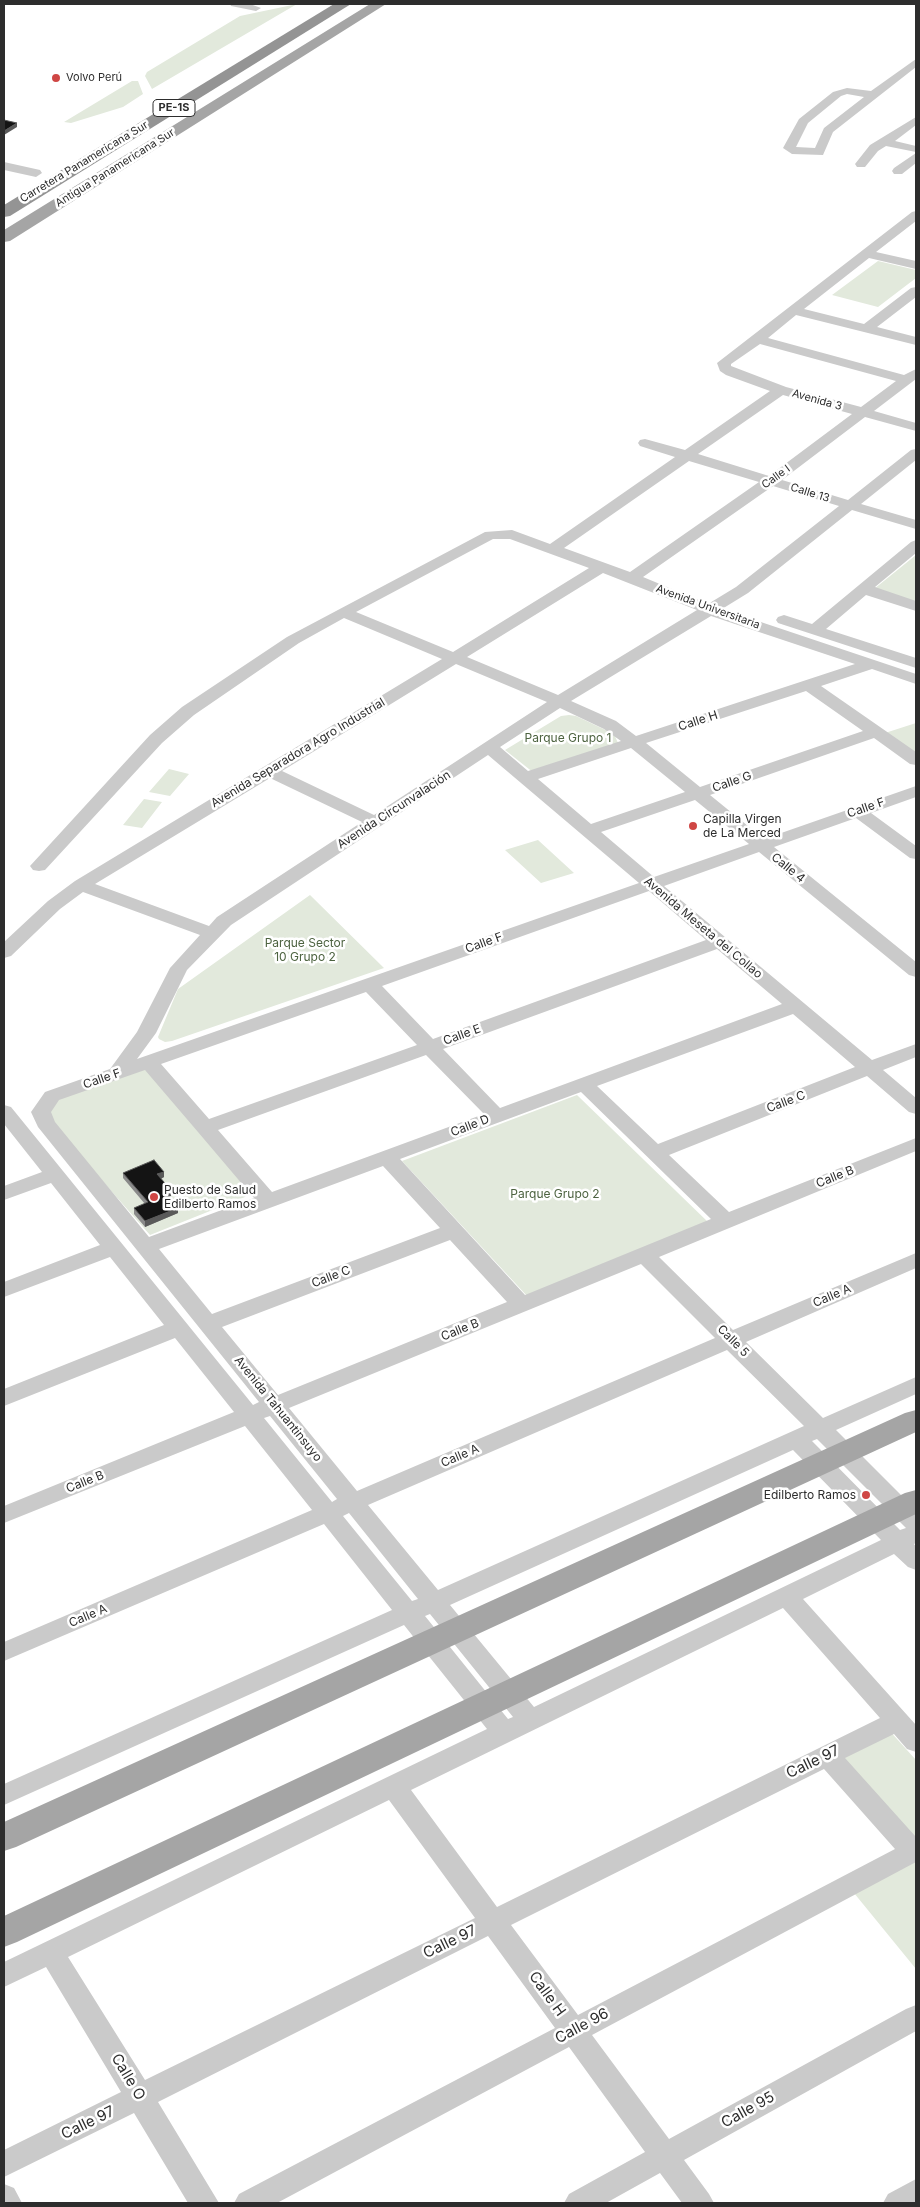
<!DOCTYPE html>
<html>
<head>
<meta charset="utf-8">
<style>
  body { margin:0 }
  #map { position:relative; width:920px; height:2207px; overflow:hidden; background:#fff; font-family:Inter,sans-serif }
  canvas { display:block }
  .frame { position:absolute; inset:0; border:5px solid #2d2d2d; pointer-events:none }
</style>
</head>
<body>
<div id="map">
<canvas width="920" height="2207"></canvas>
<div class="frame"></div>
</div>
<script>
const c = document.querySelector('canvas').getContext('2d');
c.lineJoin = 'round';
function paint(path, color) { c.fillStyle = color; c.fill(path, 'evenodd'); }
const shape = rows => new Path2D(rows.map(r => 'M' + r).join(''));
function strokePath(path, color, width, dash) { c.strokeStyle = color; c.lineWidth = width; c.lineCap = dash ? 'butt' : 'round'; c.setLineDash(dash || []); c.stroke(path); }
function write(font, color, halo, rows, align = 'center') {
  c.font = font + ' Inter,sans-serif'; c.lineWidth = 5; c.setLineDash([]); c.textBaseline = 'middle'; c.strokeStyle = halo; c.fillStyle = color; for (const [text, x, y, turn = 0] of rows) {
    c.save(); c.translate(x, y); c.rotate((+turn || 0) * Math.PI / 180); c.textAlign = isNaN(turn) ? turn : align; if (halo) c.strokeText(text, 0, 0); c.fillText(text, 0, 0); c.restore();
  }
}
paint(shape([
  [297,4,152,89,145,76,147,72,240,16],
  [132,81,138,81,143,94,123,107,71,123,64,122],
  [878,261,916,270,916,278,878,307,832,295],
  [916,555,916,602,874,589],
  [569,715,576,716,614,734,618,743,534,773,505,750,561,716],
  [916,723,916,756,885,733],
  [169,769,189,774,170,796,149,792],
  [144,799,162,802,142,828,123,825],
  [538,840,574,873,541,883,505,850],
  [310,895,384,968,172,1041,165,1042,159,1039,158,1037,178,989],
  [147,1068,249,1190,245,1197,150,1235,53,1125,49,1116,52,1105,59,1098],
  [577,1095,709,1223,528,1297,402,1161],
  [887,1728,916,1760,916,1835,913,1837,838,1753],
  [916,1859,916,1969,854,1893]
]), '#e2e9dc');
paint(shape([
  [230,4,250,4,261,8,256,11,231,6,230,4],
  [916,59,916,67,833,132,823,155,792,154,783,148,799,119,833,92,847,88,871,91,916,59],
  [847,94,864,97,824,128,815,148,796,147,808,123,841,96,847,94],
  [916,117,916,125,895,141,916,146,916,152,886,146,878,151,865,167,857,167,855,164,870,145,916,117],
  [916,153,916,163,902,174,894,174,892,171,894,168,916,153],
  [4,162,40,170,42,173,36,177,4,170,4,162],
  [916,211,916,221,876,252,916,261,916,269,869,258,804,309,864,324,911,288,916,287,916,297,877,327,916,337,916,345,796,315,768,338,904,375,916,369,916,379,874,411,916,423,916,431,865,417,782,480,848,500,911,450,916,449,916,460,861,504,916,520,916,529,852,510,748,593,722,609,916,674,916,684,872,669,821,686,916,752,916,765,910,764,874,738,710,795,764,839,916,786,916,797,871,813,916,846,916,859,910,858,856,818,774,847,916,962,916,977,909,975,759,852,664,886,872,1060,916,1044,916,1057,883,1070,916,1098,916,1114,909,1112,867,1076,669,1155,729,1212,916,1138,916,1151,659,1257,733,1330,916,1253,916,1268,746,1342,823,1418,916,1377,916,1394,836,1430,916,1510,916,1543,914,1544,916,1547,916,1570,908,1567,894,1554,803,1599,916,1725,916,1752,907,1749,894,1734,845,1758,916,1837,916,1862,592,2035,669,2139,906,2009,916,2005,916,2031,684,2160,709,2194,714,2203,682,2203,660,2173,606,2203,564,2203,569,2194,645,2152,569,2047,277,2203,234,2203,239,2194,555,2028,488,1936,158,2102,219,2203,188,2203,134,2113,4,2177,4,2150,121,2092,46,1967,4,1987,4,1962,487,1729,404,1625,4,1805,4,1784,392,1610,324,1524,4,1661,4,1642,312,1510,245,1426,4,1523,4,1506,234,1412,175,1338,4,1406,4,1389,164,1325,110,1257,4,1297,4,1282,100,1245,51,1183,4,1200,4,1186,42,1172,4,1124,4,1105,11,1107,253,1405,259,1402,38,1127,31,1112,45,1092,110,1069,137,1032,170,968,200,935,83,892,60,909,11,956,4,958,4,942,48,901,75,881,442,659,344,618,299,643,194,715,162,743,45,870,39,871,33,870,30,866,150,735,182,707,287,637,485,532,512,530,550,544,675,457,640,446,638,443,640,440,645,439,685,450,770,391,726,375,720,371,717,363,912,212,916,211],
  [760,344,896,381,861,407,786,387,731,366,731,364,760,344],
  [783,395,852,414,769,476,698,454,783,395],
  [689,461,759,482,630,572,564,548,689,461],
  [773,486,839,506,736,587,708,604,643,577,773,486],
  [493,539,510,539,589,568,453,652,356,612,493,539],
  [603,573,697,610,558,695,467,657,603,573],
  [711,616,855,664,636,736,616,721,571,701,711,616],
  [456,664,547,702,374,815,282,771,456,664],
  [806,691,863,731,700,787,646,743,806,691],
  [560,708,604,729,621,741,528,771,500,747,560,708],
  [631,748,685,792,591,824,538,779,631,748],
  [488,755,639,883,137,1059,156,1033,187,970,231,925,488,755],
  [270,778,362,822,217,917,209,926,95,884,270,778],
  [695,800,749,844,654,877,601,832,695,800],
  [649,891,706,940,433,1039,382,986,649,891],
  [717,949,782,1004,500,1108,443,1049,717,949],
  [366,992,417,1045,209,1119,161,1064,366,992],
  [793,1014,855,1067,658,1144,597,1086,793,1014],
  [426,1055,484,1114,272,1192,218,1130,426,1055],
  [145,1070,198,1132,254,1198,149,1237,55,1122,51,1112,59,1100,145,1070],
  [581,1092,711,1219,525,1295,400,1159,581,1092],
  [383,1166,440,1228,212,1314,159,1249,383,1166],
  [450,1240,507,1302,278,1395,222,1327,450,1240],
  [641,1264,715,1338,357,1491,289,1408,641,1264],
  [727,1350,804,1426,438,1590,368,1505,727,1350],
  [270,1416,337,1499,332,1502,264,1418,270,1416],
  [817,1439,906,1528,900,1530,812,1441,817,1439],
  [793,1450,881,1540,534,1707,450,1605,793,1450],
  [349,1513,418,1599,412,1601,343,1516,349,1513],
  [783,1608,880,1718,497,1907,411,1790,783,1608],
  [430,1614,513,1717,508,1719,425,1616,430,1614],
  [824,1769,895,1849,578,2015,511,1925,824,1769],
  [389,1800,475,1918,145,2080,68,1957,389,1800],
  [916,540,916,553,875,587,916,601,916,611,866,595,826,629,916,658,916,668,778,623,776,620,778,617,784,615,812,624,911,542,916,540],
  [916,2179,916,2203,883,2203,888,2194,916,2179],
  [4,2184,14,2188,22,2203,4,2203,4,2184]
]), '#cacaca');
paint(shape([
  [370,4,386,4,10,241,4,242,4,230,370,4],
  [916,1410,916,1432,16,1847,4,1851,4,1822,905,1413,916,1410],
  [916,1490,916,1514,17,1942,4,1947,4,1916,905,1493,916,1490]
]), '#a5a5a5');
paint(shape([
  [334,4,351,4,10,216,4,217,4,205,334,4]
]), '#949494');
paint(shape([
  [164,1172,164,1177,161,1179,171,1196,168,1197,178,1208,178,1213,145,1227,134,1214,134,1208,145,1204,123,1178,123,1173]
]), '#8a8a8a');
paint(shape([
  [17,123,17,127,4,135,4,131],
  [164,1172,164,1177,158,1180,157,1174],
  [171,1190,171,1196,165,1198,164,1193],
  [178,1208,178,1213,145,1227,145,1221]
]), '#5a5a5a');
const building = shape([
  [4,120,17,123,4,131,4,120],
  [154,1160,164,1172,157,1174,171,1190,164,1193,178,1208,145,1221,134,1208,148,1202,123,1173,154,1160]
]);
paint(building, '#141414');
strokePath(building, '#5a5a5a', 1);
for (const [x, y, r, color] of [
  [56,78,5,"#cf4644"],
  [693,826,5,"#cf4644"],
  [154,1197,5,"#cf4644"],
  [866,1495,5,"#cf4644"]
]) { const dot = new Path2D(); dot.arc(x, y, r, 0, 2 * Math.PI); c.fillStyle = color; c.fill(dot); strokePath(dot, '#fff', 2); }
write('11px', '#2d2d2d', '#fff', [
  ["Volvo Perú",66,78]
], 'left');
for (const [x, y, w] of [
  [174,108,42]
]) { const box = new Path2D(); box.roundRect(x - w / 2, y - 8.5, w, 17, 4); c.fillStyle = '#fff'; c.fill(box); strokePath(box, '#2d2d2d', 1); }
write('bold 11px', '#2d2d2d', null, [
  ["PE-1S",174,108]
]);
write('11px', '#2d2d2d', '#fff', [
  ["Carretera Panamericana Sur",84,162,-31],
  ["Antigua Panamericana Sur",115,168,-32],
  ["Avenida 3",817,400,16],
  ["Calle I",776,477,-36],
  ["Calle 13",810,493,17],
  ["Avenida Universitaria",708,607,20]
]);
write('12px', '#2d2d2d', '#fff', [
  ["Calle H",698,721,-18],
  ["Avenida Separadora Agro Industrial",298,753,-31],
  ["Calle G",732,782,-19],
  ["Calle F",866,808,-19],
  ["Avenida Circunvalación",394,810,-33],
  ["Calle 4",788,868,39],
  ["Avenida Meseta del Collao",703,928,40],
  ["Calle F",484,943,-20],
  ["Calle E",462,1035,-20],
  ["Calle F",102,1079,-19],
  ["Calle C",786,1102,-21],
  ["Calle D",470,1126,-21],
  ["Calle B",835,1177,-22],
  ["Calle C",331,1277,-21],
  ["Calle A",832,1296,-23],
  ["Calle B",460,1330,-22],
  ["Calle 5",733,1341,45],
  ["Avenida Tahuantinsuyo",278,1409,51],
  ["Calle A",460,1456,-23],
  ["Calle B",85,1482,-22],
  ["Calle A",88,1616,-23]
]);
write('12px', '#4d6340', '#fff', [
  ["Parque Grupo 1",568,738],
  ["Parque Sector",305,943],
  ["10 Grupo 2",305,957],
  ["Parque Grupo 2",555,1194]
]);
write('12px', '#2d2d2d', '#fff', [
  ["Capilla Virgen",703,819],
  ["de La Merced",703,833],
  ["Puesto de Salud",164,1190],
  ["Edilberto Ramos",164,1204],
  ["Edilberto Ramos",856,1495,"right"]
], 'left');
write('15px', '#2d2d2d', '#fff', [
  ["Calle 97",813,1762,-26],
  ["Calle 97",450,1942,-26],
  ["Calle H",547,1994,54],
  ["Calle 96",582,2026,-28],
  ["Calle O",128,2077,59],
  ["Calle 95",748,2110,-29],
  ["Calle 97",88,2123,-26]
]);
</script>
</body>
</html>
